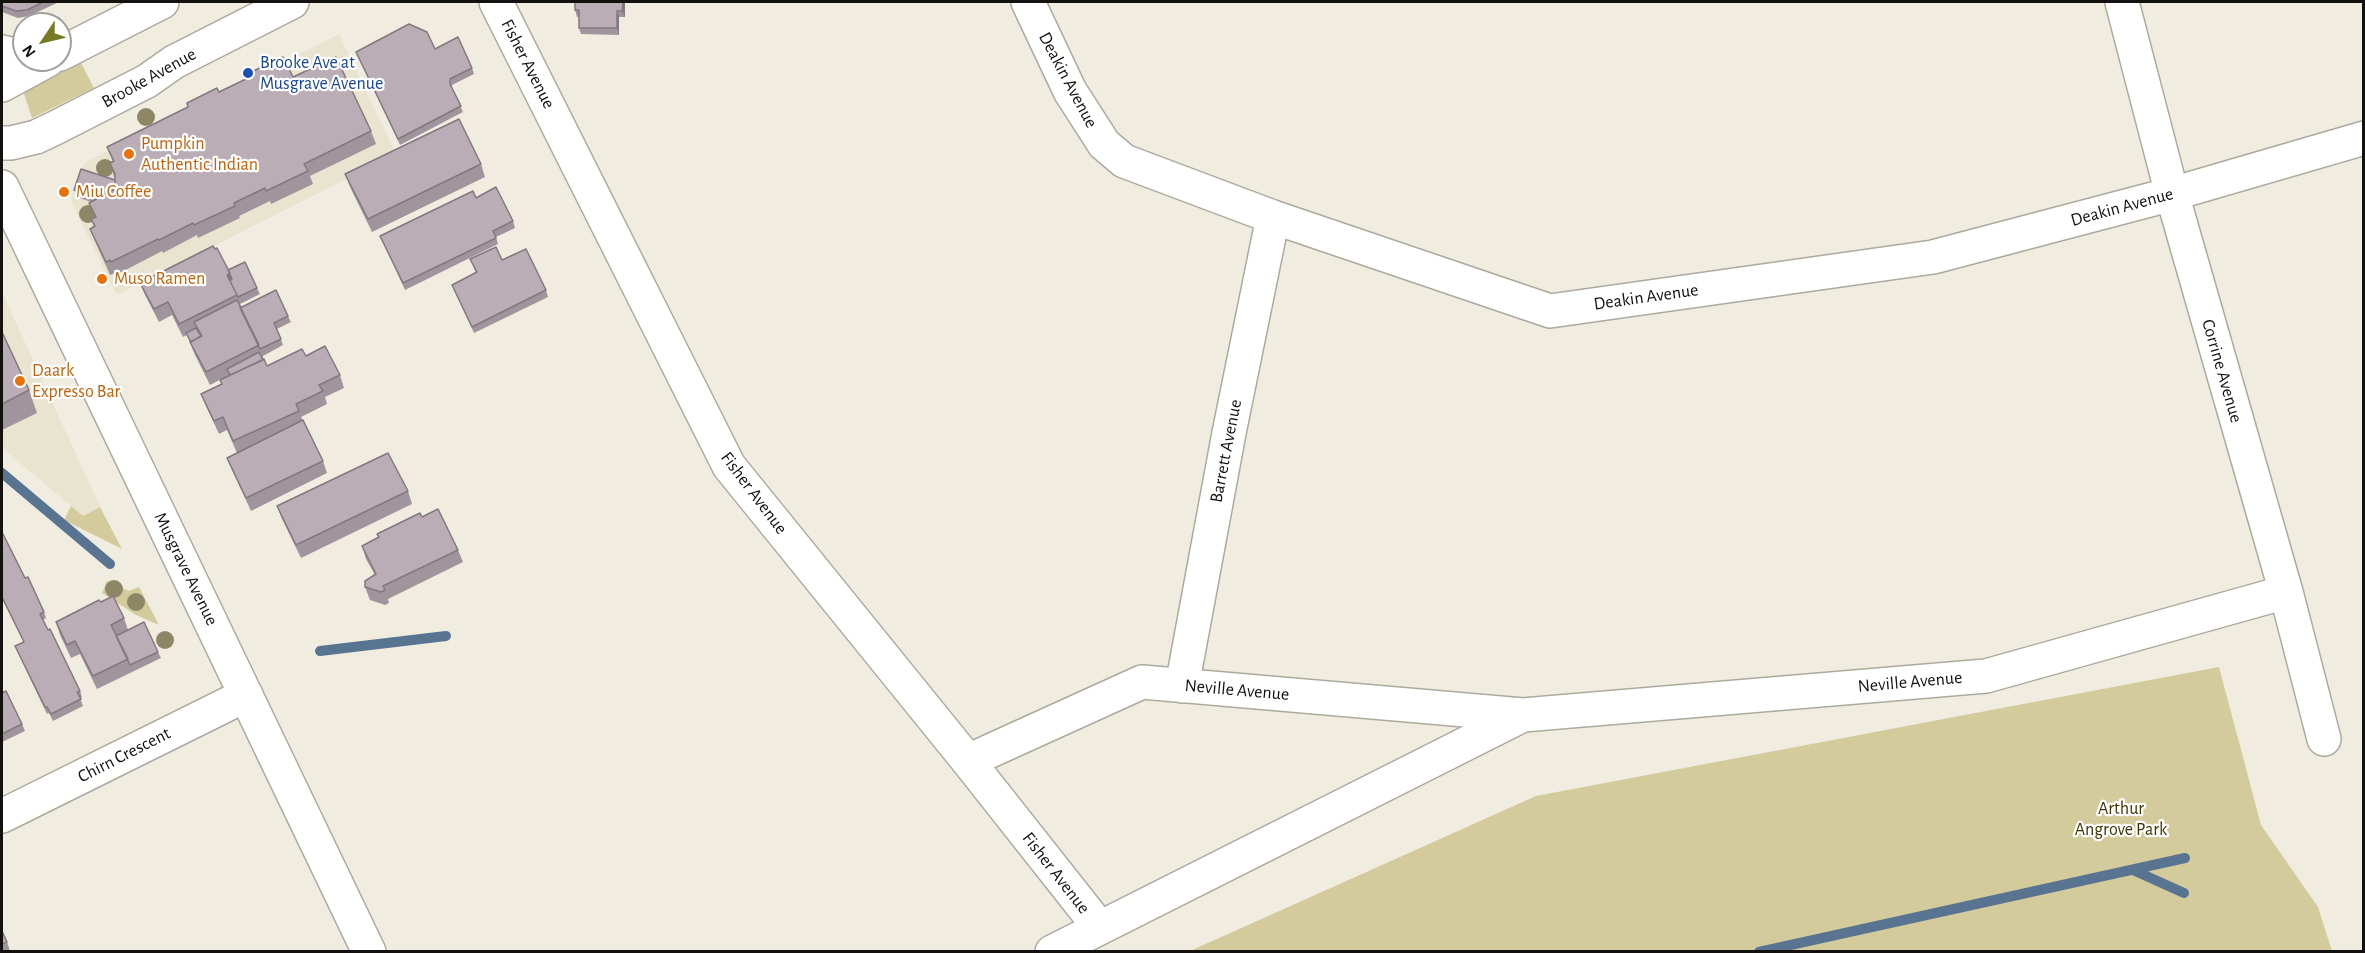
<!DOCTYPE html>
<html>
<head>
<meta charset="utf-8">
<style>
  body { margin:0 }
  #map { position:relative; width:2365px; height:953px; overflow:hidden; background:#f0ede0; font-family:"Alegreya Sans",sans-serif }
  canvas { display:block }
  .frame { position:absolute; inset:0; border:3px solid #12110d; pointer-events:none }
  .north { position:absolute; left:12px; top:12px; width:60px; height:60px; box-sizing:border-box; background:#fff; border:2px solid #a0a09e; border-radius:50%; rotate:235deg; font-size:16px; font-weight:700; line-height:24px; text-align:center; color:#12110d }
  .north::after { content:''; display:block; margin:auto; width:21px; height:27px; background:#777b24; clip-path:polygon(50% 0,100% 100%,50% 72%,0 100%) }
</style>
</head>
<body>
<div id="map">
<canvas width="2365" height="953"></canvas>
<div class="frame"></div>
<div class="north">N</div>
</div>
<script>
const c = document.querySelector('canvas').getContext('2d');
c.lineJoin = 'round';
function paint(path, color) { c.fillStyle = color; c.fill(path, 'evenodd'); }
const shape = rows => new Path2D(rows.map(r => 'M' + r).join(''));
function strokePath(path, color, width, dash) { c.strokeStyle = color; c.lineWidth = width; c.lineCap = dash ? 'butt' : 'round'; c.setLineDash(dash || []); c.stroke(path); }
function write(font, color, halo, rows, align = 'center') {
  c.font = font + ' "Alegreya Sans",sans-serif'; c.lineWidth = 4.5; c.setLineDash([]); c.textBaseline = 'middle'; c.strokeStyle = halo; c.fillStyle = color; for (const [text, x, y, turn = 0] of rows) {
    c.save(); c.translate(x, y); c.rotate((+turn || 0) * Math.PI / 180); c.textAlign = isNaN(turn) ? turn : align; if (halo) c.strokeText(text, 0, 0); c.fillText(text, 0, 0); c.restore();
  }
}
paint(shape([
  [339,34,396,154,117,295,71,201,84,163],
  [2,292,100,507,83,516,2,448]
]), '#e8e4cf');
paint(shape([
  [79,59,94,88,32,118,22,88],
  [71,506,83,516,100,507,122,549,64,520],
  [107,581,129,591,139,587,159,625,136,615,102,593],
  [2219,667,2261,825,2318,907,2332,951,1190,951,1536,796]
]), '#d4cb9d');
strokePath(shape([
  [2,473,110,564],
  [320,651,446,636],
  [2133,870,2184,893],
  [1759,952,2185,858]
]), '#587491', 10);
const minor = shape([
  [496,2,729,466,968,761,1100,928],
  [1028,2,1070,91,1104,144,1124,161,1273,217,1550,311,1933,257,2172,194,2364,138],
  [2122,2,2172,194,2286,592,2324,739],
  [2,52,24,57],
  [60,54,162,2],
  [2,85,48,60],
  [2,143,11,143,36,137,55,128,147,81,174,62,292,2],
  [1182,686,1229,433,1273,217],
  [968,761,1142,682,1523,715,1986,676,2286,592],
  [2,816,246,695],
  [1052,952,1523,715]
]);
const secondary = shape([
  [2,187,369,952]
]);
strokePath(minor, '#acaa9d', 36);
strokePath(secondary, '#acaa9d', 36);
strokePath(minor, '#fff', 33);
strokePath(secondary, '#fff', 33);
c.fillStyle = '#8e8766';
for (const [x, y] of [
  [146,117],
  [105,168],
  [88,214],
  [114,589],
  [136,602],
  [165,640]
]) { c.beginPath(); c.arc(x, y, 9, 0, 2 * Math.PI); c.fill(); }
paint(shape([
  [2,2,59,2,29,16,18,18,2,12],
  [625,2,625,17,619,17,619,35,581,34,579,28,579,17,577,17,575,10],
  [435,49,472,68,474,74,452,85,452,88,463,112,400,145,356,52],
  [249,73,293,77,371,131,376,144,310,176,313,184,271,204,270,201,239,216,240,218,198,238,197,235,163,253,162,251,116,275,115,273,110,275,95,241,90,229,94,227,91,219,95,217,89,203,91,202,77,197,74,190,115,180,110,163,113,162,107,147,250,77],
  [481,164,485,177,372,232,350,187,345,174],
  [476,198,513,221,515,228,496,237,498,244,405,290,380,236],
  [470,259,502,260,546,290,548,297,474,333,452,285,476,273],
  [228,270,257,288,260,294,240,304,242,307,288,316,291,322,277,329,283,345,263,356,263,358,267,366,306,356,340,375,344,388,325,397,327,404,301,417,323,461,327,473,251,511,232,470,227,458,237,453,227,430,219,434,206,406,201,394,222,384,220,380,229,375,210,385,195,355,187,335,183,337,172,315,159,322,145,295,140,283],
  [2,332,29,390,37,413,2,430],
  [408,491,412,504,301,558,282,519,277,506],
  [422,517,458,550,463,562,388,599,389,603,385,605,370,600,365,587,375,575,366,559,362,546,379,538,377,534],
  [2,532,25,578,44,612,46,618,43,620,80,691,82,697,80,698,83,706,53,721,49,713,47,714,18,653,15,646,24,642,2,599],
  [101,602,124,618,128,630,158,652,161,658,97,689,80,654,71,658,60,635,56,622],
  [2,692,22,724,25,731,2,742],
  [2,931,7,942,10,951,2,951]
]), '#a0959c');
paint(shape([
  [623,2,625,2,625,17,622,11],
  [617,11,619,17,619,35,617,28],
  [230,273,234,286,233,287,227,275]
]), '#82797f');
const building = shape([
  [2,2,43,2,27,10,16,11,2,6,2,2],
  [575,2,623,2,622,11,617,11,617,28,579,28,579,10,575,10,575,2],
  [409,24,427,32,435,49,458,37,472,68,450,79,450,84,461,106,398,139,356,52,409,24],
  [283,57,293,77,336,57,371,131,304,164,308,171,266,191,265,188,234,203,235,206,194,225,193,223,159,240,158,239,111,262,110,260,106,262,90,229,95,226,91,219,96,217,89,203,115,189,115,174,110,163,114,161,107,147,188,107,187,103,217,88,219,92,250,77,249,73,283,57],
  [459,119,481,164,368,219,345,174,459,119],
  [81,169,115,180,115,189,97,198,74,190,81,169],
  [496,187,513,221,493,231,496,238,403,283,380,236,473,191,476,198,496,187],
  [213,246,215,249,217,248,230,273,227,275,237,295,179,324,168,302,154,309,140,283,213,246],
  [496,247,502,260,526,249,546,290,472,327,452,285,477,272,470,259,496,247],
  [245,262,257,288,238,297,230,281,232,279,228,270,245,262],
  [276,290,288,316,274,323,281,339,260,349,240,308,276,290],
  [237,300,259,345,206,372,190,342,202,336,194,322,237,300],
  [196,328,201,336,191,342,186,333,196,328],
  [2,332,29,390,2,404,2,332],
  [325,346,340,375,319,385,323,391,296,404,299,411,233,441,223,417,214,421,201,394,222,384,220,380,264,359,267,366,302,349,306,356,325,346],
  [259,352,263,360,230,375,227,369,259,352],
  [303,420,323,461,246,498,227,458,303,420],
  [388,453,408,491,296,545,277,506,388,453],
  [438,509,458,550,383,586,385,590,381,592,365,587,365,581,376,574,362,546,379,537,377,534,420,513,422,517,438,509],
  [2,532,25,578,28,577,44,612,40,614,48,630,50,629,80,691,77,692,81,699,51,714,47,707,45,707,15,646,24,642,2,597,2,532],
  [113,596,124,618,111,625,128,659,93,676,75,641,67,645,56,622,99,600,101,602,113,596],
  [144,622,158,652,130,665,116,636,144,622],
  [6,691,22,724,2,734,2,692,2,693,6,691],
  [2,931,7,942,2,944,2,931]
]);
paint(building, '#baadb5');
strokePath(building, '#82797f', 1.5);
for (const [x, y, r, color] of [
  [248,73,6,"#1a4fb4"],
  [129,154,6,"#e8710a"],
  [64,192,6,"#e8710a"],
  [102,279,6,"#e8710a"],
  [20,381,6,"#e8710a"]
]) { const dot = new Path2D(); dot.arc(x, y, r, 0, 2 * Math.PI); c.fillStyle = color; c.fill(dot); strokePath(dot, '#fff', 2); }
write('18px', '#164399', '#fff', [
  ["Brooke Ave at",260,63],
  ["Musgrave Avenue",260,84]
], 'left');
write('18px', '#12110d', '#fff', [
  ["Fisher Avenue",528,64,63],
  ["Brooke Avenue",149,78,-29],
  ["Deakin Avenue",1068,80,62],
  ["Deakin Avenue",2122,207,-15],
  ["Deakin Avenue",1646,297,-8],
  ["Corrine Avenue",2222,371,74],
  ["Barrett Avenue",1226,451,-79],
  ["Fisher Avenue",754,493,53],
  ["Musgrave Avenue",186,569,64],
  ["Neville Avenue",1910,682,-5],
  ["Neville Avenue",1237,690,5],
  ["Chirn Crescent",124,755,-27],
  ["Fisher Avenue",1056,873,52]
]);
write('18px', '#c56008', '#fff', [
  ["Pumpkin",141,144],
  ["Authentic Indian",141,165],
  ["Miu Coffee",76,192],
  ["Muso Ramen",114,279],
  ["Daark",32,371],
  ["Expresso Bar",32,392]
], 'left');
write('18px', '#3d3402', '#fff', [
  ["Arthur",2121,809],
  ["Angrove Park",2121,830]
]);
</script>
</body>
</html>
